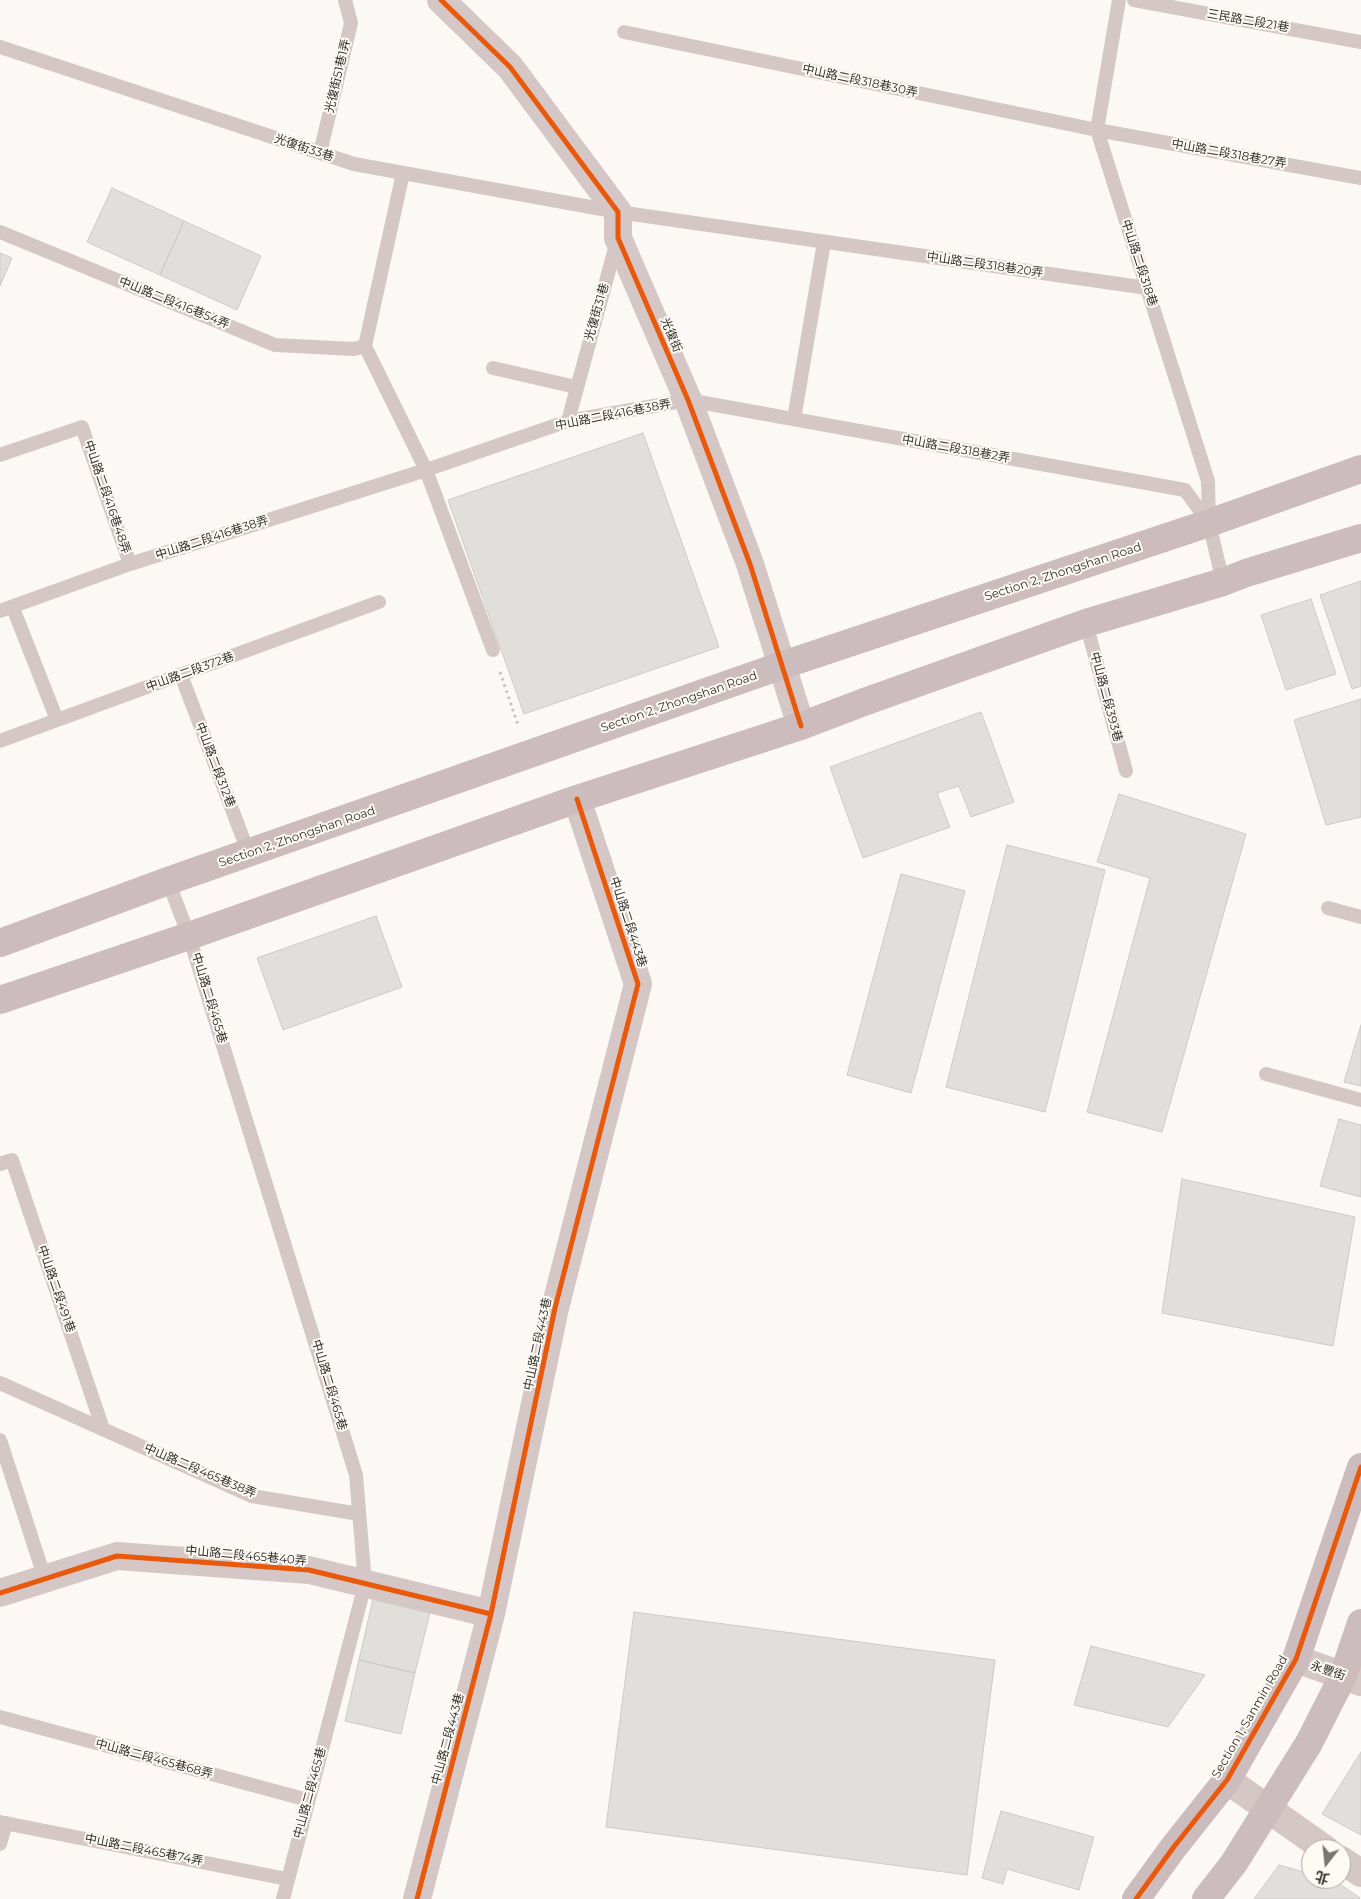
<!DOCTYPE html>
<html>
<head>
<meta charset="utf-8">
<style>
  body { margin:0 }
  #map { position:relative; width:1361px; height:1899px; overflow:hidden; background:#fbf8f5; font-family:Montserrat,"Noto Sans TC",sans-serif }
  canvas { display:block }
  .north { position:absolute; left:1301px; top:1839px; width:50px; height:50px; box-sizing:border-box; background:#fdf9f3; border:1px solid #aba9a4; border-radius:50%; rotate:196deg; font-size:14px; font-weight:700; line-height:20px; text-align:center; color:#31302d }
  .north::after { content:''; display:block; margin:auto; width:18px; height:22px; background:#787673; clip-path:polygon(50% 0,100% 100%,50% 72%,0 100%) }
</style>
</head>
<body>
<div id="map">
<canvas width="1361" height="1899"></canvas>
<div class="north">北</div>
</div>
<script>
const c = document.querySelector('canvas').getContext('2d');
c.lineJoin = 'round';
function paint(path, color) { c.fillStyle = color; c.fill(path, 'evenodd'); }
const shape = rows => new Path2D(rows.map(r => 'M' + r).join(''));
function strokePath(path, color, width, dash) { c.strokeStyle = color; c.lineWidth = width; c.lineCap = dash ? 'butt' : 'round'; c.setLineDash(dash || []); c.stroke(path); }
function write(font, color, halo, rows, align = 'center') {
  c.font = font + ' Montserrat,"Noto Sans TC",sans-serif'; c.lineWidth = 4; c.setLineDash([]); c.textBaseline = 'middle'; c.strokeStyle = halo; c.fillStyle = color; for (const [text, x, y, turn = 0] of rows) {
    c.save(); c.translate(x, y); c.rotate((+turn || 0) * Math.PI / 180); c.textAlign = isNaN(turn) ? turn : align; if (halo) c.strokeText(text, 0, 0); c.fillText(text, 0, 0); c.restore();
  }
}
const building = shape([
  [112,188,184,221,160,275,87,242,112,188],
  [184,221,261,256,237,310,160,275,184,221],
  [0,253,12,258,0,286,0,253],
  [643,433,719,647,524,714,448,500,643,433],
  [1361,581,1361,686,1352,689,1320,595,1361,581],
  [1311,599,1336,674,1286,690,1261,615,1311,599],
  [1361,699,1361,817,1326,825,1294,720,1361,699],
  [981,712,1014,802,971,817,959,786,937,793,950,827,863,858,830,767,981,712],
  [1119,794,1246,834,1162,1132,1087,1112,1150,878,1097,862,1119,794],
  [1007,845,1105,870,1045,1112,946,1087,1007,845],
  [901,874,965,891,911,1093,847,1075,901,874],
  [376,916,402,987,283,1030,257,958,376,916],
  [1361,1025,1361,1086,1344,1082,1361,1025],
  [1339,1119,1361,1125,1361,1197,1320,1186,1339,1119],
  [1182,1179,1355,1217,1333,1346,1162,1313,1182,1179],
  [373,1599,430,1613,415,1673,359,1660,373,1599],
  [634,1612,995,1660,967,1875,606,1827,634,1612],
  [1091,1646,1205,1675,1168,1727,1074,1705,1091,1646],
  [359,1660,415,1673,401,1734,345,1721,359,1660],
  [1361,1752,1361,1835,1322,1814,1361,1752],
  [1001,1811,1094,1837,1079,1890,1007,1869,1003,1884,982,1878,1001,1811],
  [1279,1865,1311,1874,1311,1879,1334,1880,1360,1898,1359,1899,1254,1899,1279,1865]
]);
paint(building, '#e1dfdc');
strokePath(building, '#cdcbc8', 1);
strokePath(shape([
  [500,672,518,725]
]), '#cbc2c1', 3, [2.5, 4]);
strokePath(shape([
  [1119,0,1097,130,1208,481,1209,523,1223,582],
  [1134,0,1361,42],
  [624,32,1097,130,1361,178],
  [0,47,354,164,618,212,1147,288],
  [320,153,351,23,345,0],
  [0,232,275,345,354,349,365,346,426,470,493,650],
  [365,346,403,173],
  [493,368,576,387],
  [794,419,824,242],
  [568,421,617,241],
  [0,455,82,427,130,564],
  [13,608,57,720],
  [0,611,130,564,426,470,568,421,688,400,1185,490,1209,523],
  [1086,623,1126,771],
  [181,675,249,854],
  [0,741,379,602],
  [168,881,189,936,356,1475,365,1584,283,1899],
  [1328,908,1361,917],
  [1266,1074,1361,1100],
  [0,1164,12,1160,103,1429],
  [0,1383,252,1496,359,1514],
  [0,1440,45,1579],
  [0,1717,308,1800],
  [0,1822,287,1879],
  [0,1844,6,1823]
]), '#d6c7c7', 14);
strokePath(shape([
  [441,0,510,67,618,212,618,238,688,400,750,564,801,726],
  [0,1593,117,1556,309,1570,491,1614],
  [1296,1659,1361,1682],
  [1227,1780,1325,1849],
  [1341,1860,1361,1873],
  [417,1899,491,1614,555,1308,638,984,577,799]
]), '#d6c7c7', 28);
strokePath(shape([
  [0,943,168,881,783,665,1209,523,1361,469],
  [0,1000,189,936,577,799,801,726,864,702,1086,623,1223,582,1246,573,1361,538],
  [1136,1899,1173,1848,1227,1780,1296,1659,1361,1467],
  [1206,1899,1234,1863,1309,1743,1343,1676,1361,1623]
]), '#cdbcbd', 28);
strokePath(shape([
  [441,0,510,67,618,212,618,238,688,400,750,564,801,726],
  [0,1593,117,1556,309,1570,491,1614],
  [417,1899,491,1614,555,1308,638,984,577,799],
  [1136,1899,1173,1848,1227,1780,1296,1659,1361,1467]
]), '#e8590c', 5);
write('12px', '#31302d', '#fdf9f3', [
  ["三民路二段21巷",1248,21,10],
  ["光復街51巷1弄",338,76,-77],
  ["中山路二段318巷30弄",860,81,12],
  ["光復街33巷",304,148,18],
  ["中山路二段318巷27弄",1229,154,10],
  ["中山路二段318巷",1139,263,72],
  ["中山路二段318巷20弄",985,265,8],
  ["中山路二段416巷54弄",174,303,22],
  ["光復街31巷",597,312,-74],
  ["光復街",671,335,67],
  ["中山路二段416巷38弄",613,415,-11],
  ["中山路二段318巷2弄",956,449,10],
  ["中山路二段416巷48弄",107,497,71],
  ["中山路二段416巷38弄",212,538,-18],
  ["Section 2, Zhongshan Road",1063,572,-18],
  ["中山路二段372巷",190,672,-20],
  ["中山路二段393巷",1106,697,75],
  ["Section 2, Zhongshan Road",679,702,-19],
  ["中山路二段312巷",215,765,69],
  ["Section 2, Zhongshan Road",297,837,-19],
  ["中山路二段443巷",628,922,72],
  ["中山路二段465巷",209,998,73],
  ["中山路二段491巷",56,1289,71],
  ["中山路二段443巷",538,1344,-78],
  ["中山路二段465巷",329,1385,73],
  ["中山路二段465巷38弄",200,1471,23],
  ["中山路二段465巷40弄",246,1556,5],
  ["永豐街",1328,1671,19],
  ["Section 1, Sanmin Road",1250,1717,-60],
  ["中山路二段443巷",448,1739,-75],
  ["中山路二段465巷68弄",154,1759,15],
  ["中山路二段465巷",310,1793,-75],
  ["中山路二段465巷74弄",144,1850,11]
]);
</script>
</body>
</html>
